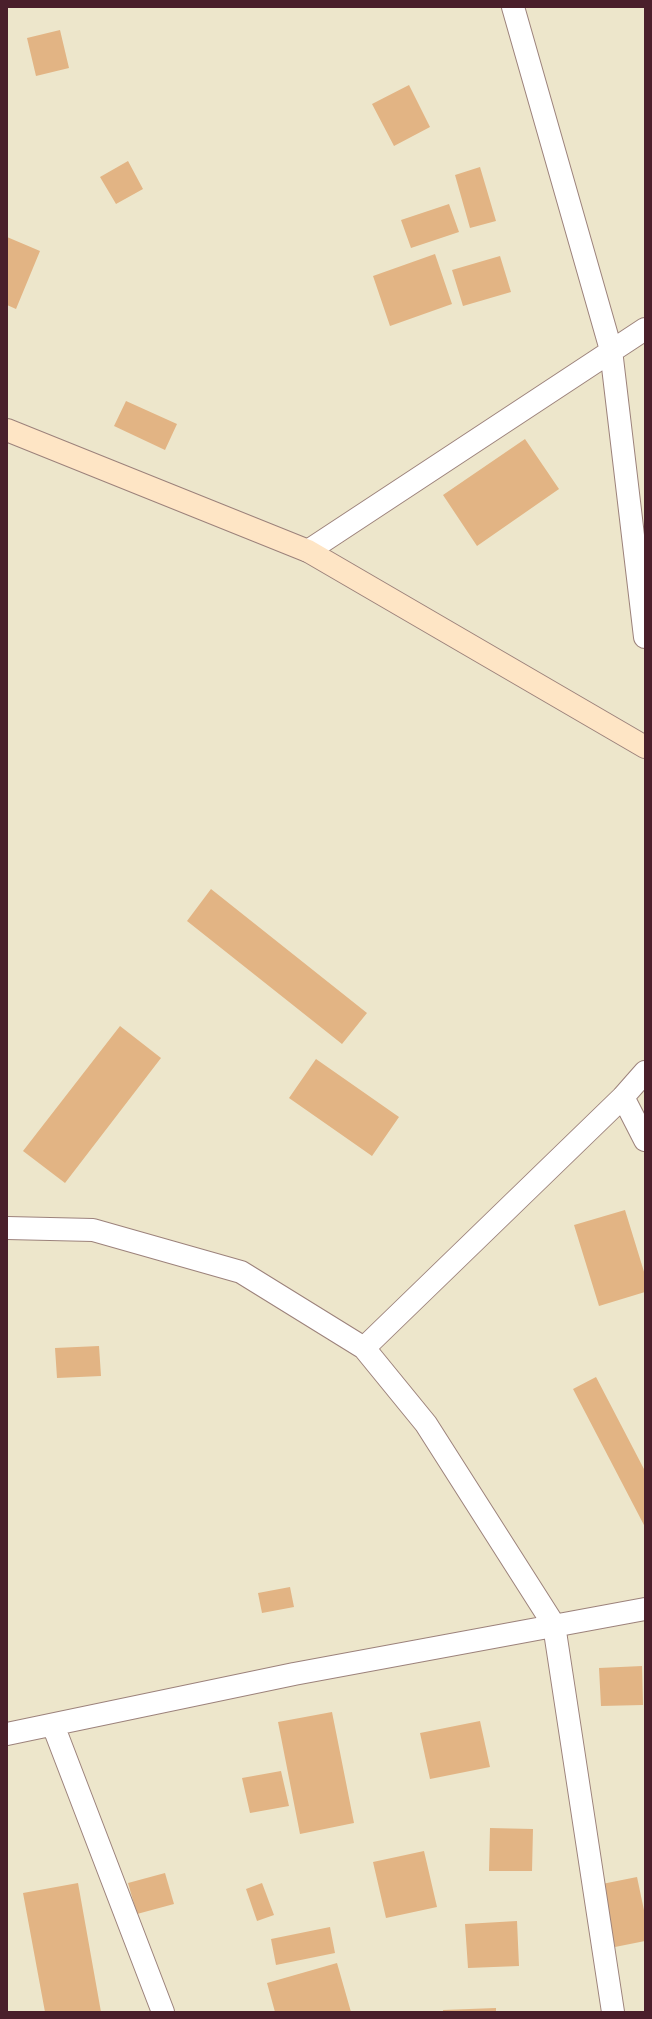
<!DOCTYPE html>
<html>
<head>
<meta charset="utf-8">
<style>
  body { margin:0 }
  #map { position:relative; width:652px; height:2019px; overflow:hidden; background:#ede6cb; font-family:Mali,sans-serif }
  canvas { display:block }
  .frame { position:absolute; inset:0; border:8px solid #4a1f2b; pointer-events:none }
</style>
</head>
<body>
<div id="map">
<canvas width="652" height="2019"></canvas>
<div class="frame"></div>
</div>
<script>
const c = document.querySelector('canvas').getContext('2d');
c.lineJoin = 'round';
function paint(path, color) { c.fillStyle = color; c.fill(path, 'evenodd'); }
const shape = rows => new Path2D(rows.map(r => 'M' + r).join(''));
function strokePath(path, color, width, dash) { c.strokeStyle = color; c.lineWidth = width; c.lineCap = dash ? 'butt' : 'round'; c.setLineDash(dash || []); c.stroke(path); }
paint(shape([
  [60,30,69,68,36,76,27,38],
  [409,85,430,127,394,146,372,104],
  [128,161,143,189,116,204,100,177],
  [480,167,496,221,470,228,455,175],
  [449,204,459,232,411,248,401,220],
  [7,237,40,251,16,309,7,305],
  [435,254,452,304,390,326,373,276],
  [500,256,511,292,463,306,452,270],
  [126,401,177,424,165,450,114,426],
  [525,439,559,489,477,546,443,495],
  [211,889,367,1013,342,1044,187,921],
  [120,1026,161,1058,65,1183,23,1151],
  [316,1059,399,1117,372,1156,289,1098],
  [625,1210,645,1275,645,1292,599,1306,574,1225],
  [99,1346,101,1376,57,1378,55,1348],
  [596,1377,645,1471,645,1527,573,1389],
  [290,1587,294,1607,262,1613,258,1593],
  [642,1666,643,1705,601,1706,599,1668],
  [332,1712,354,1823,300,1834,278,1722],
  [480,1721,490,1767,430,1779,420,1733],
  [281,1771,289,1806,250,1813,242,1778],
  [490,1828,533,1829,532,1871,489,1871],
  [424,1851,437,1907,386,1918,373,1862],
  [165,1873,174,1904,137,1914,128,1883],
  [637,1877,645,1915,645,1941,615,1947,602,1884],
  [78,1883,101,2012,45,2012,23,1893],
  [262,1883,274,1915,257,1921,246,1889],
  [517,1921,519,1966,468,1968,465,1924],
  [330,1927,335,1953,276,1965,271,1939],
  [337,1963,351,2012,275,2012,267,1983],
  [496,2008,496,2012,443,2012,443,2010]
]), '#e2b484');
const minor = shape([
  [513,7,611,350,645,637],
  [308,551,645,329],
  [623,1097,645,1140],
  [7,1228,93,1230,241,1272,364,1348,426,1424,554,1625,613,2012],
  [364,1348,623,1097,645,1072],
  [53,1725,163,2012],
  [7,1734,294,1674,645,1609]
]);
const secondary = shape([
  [7,430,308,551,645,747]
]);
strokePath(minor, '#9c827b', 24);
strokePath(secondary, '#9c827b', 24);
strokePath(minor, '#fff', 22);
strokePath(secondary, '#fee5c5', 22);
</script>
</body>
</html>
